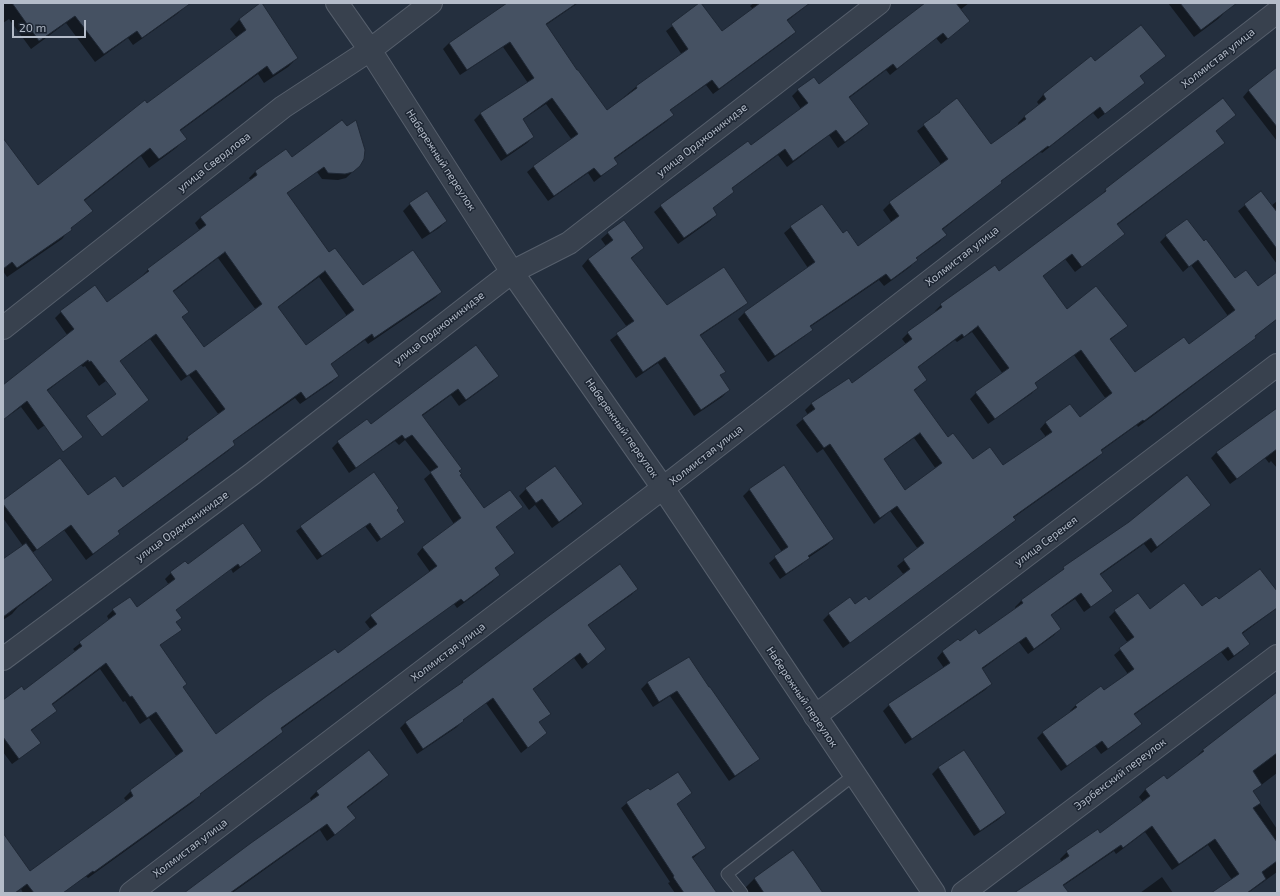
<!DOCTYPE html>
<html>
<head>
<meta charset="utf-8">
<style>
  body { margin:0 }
  #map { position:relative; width:1280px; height:896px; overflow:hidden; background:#242f3e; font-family:"Exo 2",sans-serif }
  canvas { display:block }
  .frame { position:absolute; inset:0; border:4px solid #b4bcc9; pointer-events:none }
  .scale { position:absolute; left:12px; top:20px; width:74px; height:18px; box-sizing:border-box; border:2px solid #b4bcc9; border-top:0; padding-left:5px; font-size:12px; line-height:14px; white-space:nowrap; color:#b4bcc9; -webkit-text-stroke:3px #1d2633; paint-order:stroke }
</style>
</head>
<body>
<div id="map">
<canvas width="1280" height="896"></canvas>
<div class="frame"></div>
<div class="scale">20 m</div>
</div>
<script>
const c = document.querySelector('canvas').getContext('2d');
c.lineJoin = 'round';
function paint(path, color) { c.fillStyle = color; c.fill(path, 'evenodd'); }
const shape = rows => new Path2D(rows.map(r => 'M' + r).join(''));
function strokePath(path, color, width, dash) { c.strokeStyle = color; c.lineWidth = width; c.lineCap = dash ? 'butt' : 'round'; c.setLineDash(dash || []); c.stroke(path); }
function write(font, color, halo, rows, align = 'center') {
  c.font = font + ' "Exo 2",sans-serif'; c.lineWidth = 3; c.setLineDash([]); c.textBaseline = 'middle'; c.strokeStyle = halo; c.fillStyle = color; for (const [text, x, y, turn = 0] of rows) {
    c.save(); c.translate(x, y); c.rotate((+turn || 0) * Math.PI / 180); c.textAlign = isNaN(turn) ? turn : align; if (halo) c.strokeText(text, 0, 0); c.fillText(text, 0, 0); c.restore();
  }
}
paint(shape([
  [3,3,184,3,186,6,177,14,133,45,128,38,95,62,66,23,31,49,9,19,3,23],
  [261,3,297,58,288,67,264,83,258,74,180,131,185,139,176,148,149,168,141,156,84,201,91,211,70,229,62,239,7,277,3,271,3,142,38,187,237,38,230,29,239,20],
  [507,3,578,3,546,25,576,72,607,111,636,87,682,55,666,31,700,4,721,32,753,9,750,6,754,3,810,3,787,21,795,32,789,38,713,94,706,85,669,111,672,115,667,121,614,159,617,164,594,182,588,173,548,201,527,172,533,167,572,140,546,104,522,120,533,137,527,143,501,161,474,120,480,114,528,83,503,47,460,75,443,49,449,43,506,5],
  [927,3,969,3,960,10,969,21,941,44,936,38,890,75,886,70,849,98,868,124,862,130,838,148,829,135,787,167,778,155,731,189,733,192,712,209,716,215,710,221,678,244,654,212,661,206,751,147,801,109,792,96,798,90,819,86],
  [1168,3,1218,3,1225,12,1218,19,1194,37],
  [1165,56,1139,77,1144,83,1137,89,1098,119,1093,113,1042,153,1041,152,1000,182,994,189,942,230,946,235,939,242,915,259,916,260,910,267,884,286,879,280,810,327,811,330,805,336,768,362,738,319,745,312,808,268,784,233,791,227,843,235,858,247,892,223,883,210,890,203,942,166,917,131,957,99,991,146,1019,125,1018,123,1024,117,1040,106,1037,102,1043,95,1091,58,1095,62],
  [1277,80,1277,141,1243,97,1249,90],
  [1235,115,1215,132,1217,149,1117,225,1124,234,1117,240,1075,272,1065,259,1042,277,1067,311,1127,326,1110,340,1135,374,1189,345,1228,316,1191,265,1183,272,1160,242,1166,236,1235,280,1258,287,1277,273,1277,319,1254,337,1248,344,1138,427,1137,425,1101,451,1102,453,1096,459,1013,518,1014,520,1008,526,843,648,823,620,829,614,868,601,904,575,897,566,918,549,890,511,874,524,823,449,817,453,796,425,808,415,805,410,811,404,848,379,852,384,906,344,902,339,908,333,936,313,935,311,941,305,999,273,1100,196,1106,190],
  [972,332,1003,374,976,393,970,399,988,424,1031,394,1037,388,1034,384,1074,355,1106,399,1080,418,1046,422,1040,429,1046,437,1003,467,972,461,948,438,914,391,926,380,917,368,955,340,957,342],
  [914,438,936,469,905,491,883,460],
  [285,150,292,159,359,166,346,178,338,180,322,179,317,172,286,194,329,253,363,286,441,292,435,298,368,344,365,340,330,365,338,375,332,382,300,404,295,398,232,442,234,445,228,451,117,532,118,534,112,540,86,560,64,530,32,553,52,580,46,586,18,607,12,614,3,620,3,562,23,546,3,518,3,501,88,497,123,488,182,445,187,438,219,415,189,375,181,381,150,339,119,362,117,373,99,386,85,366,83,367,81,365,47,391,56,417,38,430,21,407,3,420,3,386,68,336,55,318,61,312,107,304,142,277,142,276,148,270,200,231,195,223,201,217,251,181,249,178,255,172],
  [218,258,256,310,204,348,181,318,188,312,173,292],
  [319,277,347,316,306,346,277,308],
  [1261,192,1271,206,1277,201,1277,264,1238,211],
  [410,204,446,221,439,228,422,239,403,211],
  [608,233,643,248,631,259,666,307,747,303,740,309,700,336,724,371,719,376,729,390,722,397,694,416,658,363,636,378,610,340,627,327,582,266,588,259,606,246,601,239],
  [476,346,498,376,492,382,459,406,451,395,422,416,458,471,459,476,484,510,521,507,495,528,514,553,494,569,498,575,492,582,457,608,454,604,280,730,282,732,276,738,199,795,193,802,88,878,86,876,63,893,23,893,21,889,16,893,3,893,3,835,30,872,127,802,124,798,131,791,177,757,149,718,140,724,125,701,123,702,100,669,52,705,56,711,31,731,39,743,33,749,12,764,3,752,3,701,24,691,76,652,73,649,109,620,107,616,113,610,137,608,169,585,165,579,171,573,188,566,261,551,254,557,233,573,231,569,175,610,180,618,175,623,180,630,159,646,182,688,216,736,338,655,371,630,365,622,371,616,430,572,417,554,423,547,454,524,424,479,431,473,405,440,399,445,395,441,349,473,332,448,338,442,371,426],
  [1277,409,1277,468,1271,461,1269,463,1265,458,1230,484,1211,458,1217,452],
  [555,467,582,504,575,511,552,528,535,505,529,510,519,496,526,489],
  [374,474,404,522,377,542,365,526,317,560,296,531],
  [749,490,833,539,827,545,808,558,802,564,780,579,769,563,782,552,743,496],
  [1209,505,1151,553,1144,544,1100,575,1111,591,1105,597,1084,612,1075,599,1050,616,1060,629,1053,636,1028,654,1019,642,981,670,991,684,985,690,905,744,883,711,889,705,944,668,937,658,943,651,959,642,979,635,1016,609,1015,607,1021,601,1058,575,1064,568],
  [637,589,631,595,587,626,605,649,599,655,582,669,574,658,532,690,549,713,538,723,546,733,521,753,486,703,462,721,457,727,417,754,400,728,406,722,456,688,462,682,545,620],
  [1277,592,1277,608,1242,634,1249,644,1243,650,1228,661,1221,652,1134,715,1141,724,1135,730,1101,754,1095,746,1061,771,1037,738,1043,732,1070,712,1070,711,1076,705,1104,692,1128,674,1114,655,1128,643,1109,617,1115,611,1201,608,1218,601],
  [689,658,758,759,752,765,729,781,670,696,653,707,641,689,647,683],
  [1277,694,1277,773,1252,792,1277,829,1277,872,1248,893,1213,893,1232,880,1208,845,1172,870,1145,832,1116,854,1114,851,1063,886,1068,893,1016,893,1062,862,1060,859,1067,852,1098,831,1100,834,1143,802,1139,797,1145,790,1164,776,1167,781,1197,758,1196,757,1203,750],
  [369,751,388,775,381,782,347,808,355,818,348,825,327,841,320,830,232,893,185,893,312,802,310,798,316,792],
  [963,751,1005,813,999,819,974,836,932,774,938,768],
  [691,793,676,805,705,848,692,859,716,893,675,893,668,883,670,882,621,808,627,803],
  [793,851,822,893,740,893,754,879],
  [1162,877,1173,893,1139,893,1140,893]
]), '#0007');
const building = shape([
  [12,3,191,3,142,38,137,31,104,54,75,16,39,41,12,3],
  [260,3,262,3,298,58,273,75,267,66,180,130,187,139,159,159,150,148,84,200,93,211,71,228,72,230,17,268,12,262,3,269,3,138,38,185,145,100,147,103,246,30,239,19,260,3],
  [507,3,577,3,546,24,577,70,578,70,607,110,637,88,636,86,688,49,671,24,699,3,701,3,722,31,760,3,810,3,787,20,796,32,719,89,712,80,670,110,674,115,614,158,618,164,601,176,594,168,554,196,533,166,578,134,552,98,523,119,534,137,507,155,480,113,534,78,510,42,467,70,449,43,507,3],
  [925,3,956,3,970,21,948,39,943,33,897,69,893,64,849,97,869,124,845,142,836,130,793,161,785,149,732,188,734,192,713,208,717,215,684,238,660,205,748,141,751,145,808,103,797,89,814,77,819,84,925,3],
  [1180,3,1237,3,1201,30,1180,3],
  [1141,25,1166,56,1140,76,1145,83,1105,114,1100,107,1049,147,1048,146,1001,181,1002,183,942,229,947,235,916,258,918,260,891,280,886,274,810,326,813,330,775,356,744,312,815,262,790,226,822,204,843,233,847,230,858,246,899,216,889,202,948,159,923,124,940,112,940,111,957,98,991,144,1026,119,1024,116,1046,99,1043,94,1091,56,1095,61,1141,25],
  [1277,67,1277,127,1248,90,1277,67],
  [1223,98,1236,115,1216,131,1225,143,1117,224,1125,234,1082,267,1072,254,1043,276,1067,309,1096,286,1128,326,1110,339,1135,372,1184,337,1189,344,1235,310,1198,260,1189,267,1165,235,1187,219,1204,241,1206,239,1235,278,1246,270,1258,286,1277,272,1277,319,1255,336,1256,338,1144,421,1143,420,1101,450,1103,453,1013,517,1016,520,850,643,828,613,850,597,855,604,866,596,869,600,910,569,903,559,924,543,897,506,880,518,830,444,824,448,802,418,815,409,811,403,849,378,852,383,912,339,907,332,942,307,940,304,995,265,999,271,1106,191,1105,189,1223,98],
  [978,326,1009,368,975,392,995,419,1038,388,1035,383,1081,350,1112,393,1080,417,1070,404,1045,422,1052,432,1003,465,990,447,973,459,953,433,948,437,914,390,927,380,918,367,962,334,964,337,978,326],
  [920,433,942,463,905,490,884,459,920,433],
  [342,120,347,126,356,120,365,150,364,159,360,166,353,172,345,174,328,173,324,167,287,193,329,252,335,248,363,285,413,250,442,292,374,338,372,334,331,364,339,376,306,399,301,392,233,441,235,445,118,531,120,534,93,554,71,525,37,550,3,504,3,500,60,458,88,495,115,476,123,487,188,439,187,437,225,409,196,370,187,376,156,334,120,361,149,400,102,437,86,416,116,394,91,361,89,362,88,360,47,390,83,437,63,452,27,401,3,420,3,385,74,329,60,311,95,285,107,302,149,271,147,269,206,225,200,217,257,175,255,171,286,149,292,157,342,120],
  [225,252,262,304,204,347,182,317,189,312,173,291,225,252],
  [325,271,354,310,306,345,278,307,325,271],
  [427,191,447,221,430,233,409,203,427,191],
  [1261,191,1277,212,1277,249,1244,204,1261,191],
  [624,220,644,248,631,258,667,305,724,267,748,303,700,335,726,372,720,375,730,390,701,410,665,357,643,372,616,333,634,321,588,259,613,240,607,232,624,220],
  [476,345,499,376,466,400,458,389,422,415,462,469,459,471,462,474,460,475,484,508,510,490,523,507,496,527,515,553,495,568,500,575,464,602,461,599,281,728,283,732,200,794,201,795,94,872,93,871,63,893,34,893,27,884,15,893,3,893,3,833,30,871,133,796,130,790,183,751,156,712,147,718,132,696,130,697,106,663,52,704,57,711,31,730,41,743,19,759,3,737,3,700,22,686,24,690,82,646,79,642,116,614,112,609,130,597,137,607,175,579,170,572,185,561,188,564,243,523,262,551,240,567,238,564,176,610,182,618,176,622,182,630,160,645,187,684,183,687,216,734,267,696,335,649,338,653,377,624,370,615,437,566,422,547,461,518,430,472,438,467,412,435,405,439,402,435,356,468,337,441,367,419,371,424,476,345],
  [1277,408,1277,449,1237,479,1216,452,1277,408],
  [784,465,834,539,808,556,810,558,786,574,774,556,788,547,749,489,784,465],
  [555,466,583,504,559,522,542,499,536,503,525,488,555,466],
  [374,472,399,508,397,510,405,522,381,539,370,523,322,556,300,526,374,472],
  [1187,475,1211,505,1157,547,1151,538,1100,574,1113,591,1091,607,1081,593,1051,615,1061,629,1034,649,1026,637,982,668,992,684,912,739,888,704,950,663,942,651,958,639,960,641,976,629,979,634,1023,603,1021,600,1064,569,1063,567,1129,522,1187,475],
  [26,543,53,580,3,617,3,559,26,543],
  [620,564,638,589,588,625,606,649,588,664,580,653,533,689,551,714,539,722,547,733,528,748,493,698,463,720,464,721,423,749,405,722,463,682,462,681,550,615,620,564],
  [1260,569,1277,591,1277,608,1243,632,1242,633,1250,644,1234,656,1228,647,1134,714,1142,724,1108,749,1102,741,1067,766,1042,732,1077,707,1075,705,1101,686,1104,690,1134,669,1119,648,1134,637,1114,610,1138,593,1150,609,1184,583,1202,606,1216,596,1219,599,1260,569],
  [689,657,709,687,710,687,760,759,735,776,677,691,659,702,647,682,689,657],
  [1277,692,1277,753,1253,771,1262,785,1253,791,1261,803,1253,808,1277,842,1277,861,1262,872,1266,879,1247,893,1211,893,1239,874,1215,839,1179,864,1152,826,1123,848,1121,845,1063,885,1069,893,1014,893,1069,856,1066,851,1098,829,1100,833,1150,796,1145,789,1164,775,1167,779,1204,751,1202,750,1277,692],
  [369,750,389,775,347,807,356,818,335,835,327,824,230,893,184,893,251,843,319,795,316,791,369,750],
  [964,750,1006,813,980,831,938,767,964,750],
  [678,772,692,793,677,804,706,848,692,857,717,893,684,893,673,877,674,876,626,802,648,788,650,790,678,772],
  [793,850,806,868,823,893,764,893,754,878,793,850]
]);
paint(building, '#455162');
strokePath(building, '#1f2835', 1);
const service = shape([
  [742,893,727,874,854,775]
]);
const minor = shape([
  [337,3,370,50,512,272,663,488,1277,12],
  [3,328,283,107,370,50,431,3],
  [3,659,252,474,512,272,569,243,879,3],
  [815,716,1277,365],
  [963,893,1277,656]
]);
const tertiary = shape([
  [131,893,663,488,934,893]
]);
strokePath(service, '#565f6c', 13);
strokePath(minor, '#565f6c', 24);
strokePath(tertiary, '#565f6c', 24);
strokePath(service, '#38414e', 11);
strokePath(minor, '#38414e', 22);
strokePath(tertiary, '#38414e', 22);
write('11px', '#b4bcc9', '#1d2633', [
  ["Холмистая улица",1218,58,-38],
  ["улица Орджоникидзе",702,140,-38],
  ["Набережный переулок",441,160,57],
  ["улица Свердлова",214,162,-38],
  ["Холмистая улица",962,256,-38],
  ["улица Орджоникидзе",439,328,-38],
  ["Набережный переулок",622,428,55],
  ["Холмистая улица",706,455,-38],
  ["улица Орджоникидзе",182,526,-36],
  ["улица Серекея",1046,541,-37],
  ["Холмистая улица",448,652,-37],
  ["Набережный переулок",802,697,56],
  ["Ээрбекский переулок",1120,774,-37],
  ["Холмистая улица",190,848,-37]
]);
</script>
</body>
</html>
